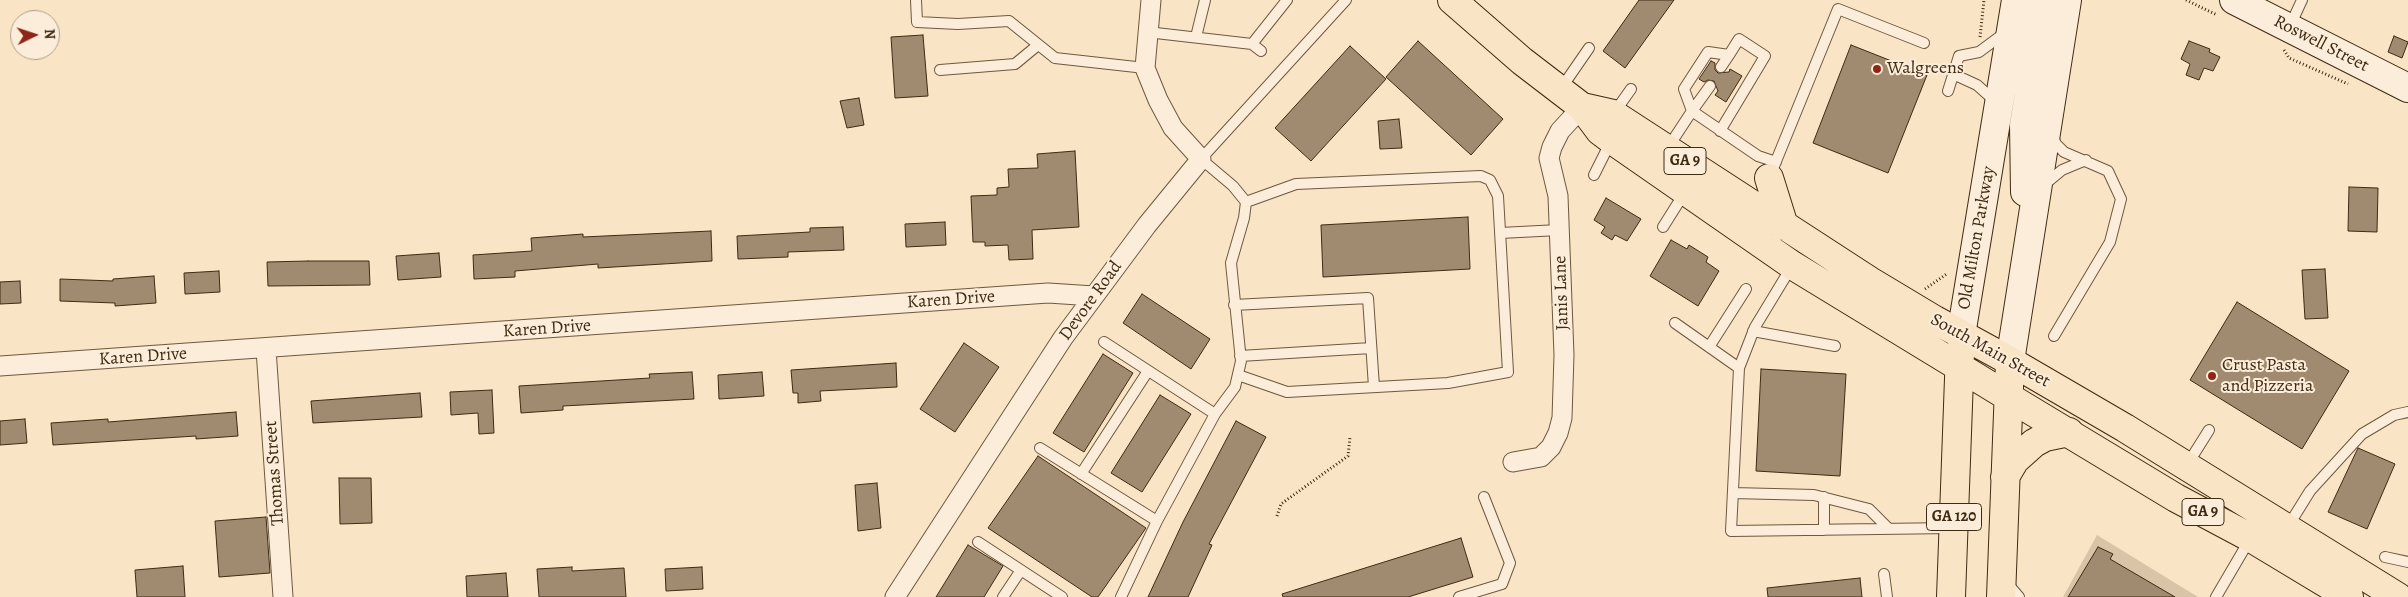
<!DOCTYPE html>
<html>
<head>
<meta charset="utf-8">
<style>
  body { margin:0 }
  #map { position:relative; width:2408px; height:597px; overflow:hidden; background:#f9e4c5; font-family:Alegreya,serif }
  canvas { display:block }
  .north { position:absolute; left:10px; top:10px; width:50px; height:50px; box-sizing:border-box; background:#fbedd9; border:1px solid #b09f8a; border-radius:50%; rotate:86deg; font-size:14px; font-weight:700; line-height:20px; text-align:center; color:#3f2a13 }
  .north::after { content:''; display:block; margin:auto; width:18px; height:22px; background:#8f2418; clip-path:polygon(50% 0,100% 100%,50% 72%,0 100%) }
</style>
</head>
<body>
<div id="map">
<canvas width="2408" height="597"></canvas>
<div class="north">N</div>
</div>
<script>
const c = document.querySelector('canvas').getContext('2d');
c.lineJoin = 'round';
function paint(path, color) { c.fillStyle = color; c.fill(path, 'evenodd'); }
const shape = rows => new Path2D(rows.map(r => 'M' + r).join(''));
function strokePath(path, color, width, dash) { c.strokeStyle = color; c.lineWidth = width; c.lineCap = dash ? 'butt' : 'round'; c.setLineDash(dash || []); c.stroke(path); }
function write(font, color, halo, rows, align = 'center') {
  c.font = font + ' Alegreya,serif'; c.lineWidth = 4; c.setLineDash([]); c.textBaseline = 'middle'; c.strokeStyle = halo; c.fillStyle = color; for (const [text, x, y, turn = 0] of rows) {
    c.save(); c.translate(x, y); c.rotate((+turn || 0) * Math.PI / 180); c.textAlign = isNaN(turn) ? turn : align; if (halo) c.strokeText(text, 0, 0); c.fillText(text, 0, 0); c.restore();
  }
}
paint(shape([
  [2097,535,2198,597,2063,597]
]), '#d9c4a7');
const building = shape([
  [1639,0,1674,0,1625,68,1603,51,1639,0],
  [923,35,928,96,895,98,891,37,923,35],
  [2394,36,2408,42,2402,58,2388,52,2394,36],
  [1418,41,1503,119,1471,155,1386,77,1418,41],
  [2189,41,2210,49,2209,52,2220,57,2213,71,2204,68,2199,80,2186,75,2190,64,2181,59,2189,41],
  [1851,45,1927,75,1888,173,1813,143,1851,45],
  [1350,46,1386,79,1311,161,1275,128,1350,46],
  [1711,61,1715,63,1715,70,1718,73,1729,72,1730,69,1742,76,1726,102,1715,95,1718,91,1714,81,1708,80,1704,82,1699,79,1711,61],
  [859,98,864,125,847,128,840,101,859,98],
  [1399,119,1402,148,1380,149,1378,121,1399,119],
  [1075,151,1079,227,1032,230,1033,259,1009,260,1008,245,985,246,985,242,973,242,971,196,997,195,997,188,1009,187,1008,169,1038,168,1037,154,1075,151],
  [2349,187,2378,188,2377,232,2348,231,2349,187],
  [1606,198,1641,219,1627,241,1615,235,1612,240,1601,233,1605,227,1594,220,1606,198],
  [1468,217,1470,269,1323,277,1321,225,1468,217],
  [945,222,946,245,906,247,905,224,945,222],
  [843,227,844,250,788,252,788,257,738,259,737,236,810,232,810,228,843,227],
  [711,231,712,261,598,268,598,264,515,271,515,277,474,279,473,255,532,251,531,238,583,234,583,237,711,231],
  [1671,240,1687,249,1689,245,1708,257,1706,262,1719,271,1698,306,1650,276,1671,240],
  [439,253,441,277,398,280,396,256,439,253],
  [308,261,369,261,370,285,268,286,267,262,308,261],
  [2325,269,2328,318,2305,319,2302,270,2325,269],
  [219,271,220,292,185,294,184,273,219,271],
  [154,276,156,303,115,306,115,303,60,301,60,279,113,281,113,279,154,276],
  [20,281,21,303,0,304,0,282,20,281],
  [1142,294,1210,339,1191,369,1123,323,1142,294],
  [2237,302,2349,371,2302,449,2190,380,2237,302],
  [964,343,999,367,955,432,920,409,964,343],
  [1103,354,1133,373,1084,452,1053,433,1103,354],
  [896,363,897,387,820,391,821,401,798,403,798,393,793,393,791,370,896,363],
  [1761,369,1846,374,1840,476,1756,471,1761,369],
  [692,372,694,399,563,406,563,410,521,413,519,386,650,378,649,374,692,372],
  [762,372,764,396,719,399,718,375,762,372],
  [492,390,494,433,479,434,478,413,451,415,450,392,492,390],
  [420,393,422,417,313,423,311,401,420,393],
  [1160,395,1191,414,1142,492,1111,473,1160,395],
  [236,412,238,436,196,439,196,436,53,445,51,423,108,419,108,422,236,412],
  [25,419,27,443,0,445,0,421,25,419],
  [1236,421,1266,437,1209,544,1212,545,1188,597,1148,597,1183,522,1236,421],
  [2358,448,2395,464,2367,529,2328,512,2358,448],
  [1038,456,1146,528,1098,597,1092,597,988,528,1038,456],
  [339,478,371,478,372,523,340,524,339,478],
  [877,483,881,528,858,531,855,485,877,483],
  [266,517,270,573,219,577,215,521,266,517],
  [1461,538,1473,577,1408,597,1283,597,1282,594,1461,538],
  [968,545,1003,566,984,597,936,597,968,545],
  [2098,547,2113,554,2110,559,2175,597,2068,597,2098,547],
  [183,566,185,597,137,597,135,570,183,566],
  [572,567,572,571,624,568,626,597,539,597,537,569,572,567],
  [702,567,703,589,666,591,665,569,702,567],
  [506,573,508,597,467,597,466,576,506,573],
  [1860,578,1862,597,1768,597,1767,588,1860,578]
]);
paint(building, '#a08b70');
strokePath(building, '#3f2a13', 1);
const lane = shape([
  [916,0,917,22,958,24,1009,21,1055,58,1145,68],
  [2290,26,2302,0],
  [1147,32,1252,44,1261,51],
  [1196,37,1205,0],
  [1252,44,1287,0],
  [1721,67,1729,55],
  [940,70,1015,64,1038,45],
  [1953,74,1977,85,1996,102],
  [1560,90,1589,48],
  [1948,91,1959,56,1979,52,2006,32],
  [1692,111,1684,89,1708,52,1729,55,1739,39,1765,56,1720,131],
  [1692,111,1710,86],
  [1614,113,1631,89],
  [2052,135,2056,144,2064,152,2108,171,2121,199,2110,242,2054,336],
  [1667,149,1692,111,1758,156,1776,162],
  [1594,175,1611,141],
  [1770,176,1838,9,1924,43],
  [2044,185,2062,170,2086,160],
  [1663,227,1685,192],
  [1500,233,1559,230],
  [1234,305,1368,298,1374,387],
  [1675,323,1739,368,1731,531,1952,528],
  [1753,331,1835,346],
  [1104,342,1215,414],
  [1709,347,1746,289],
  [1240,356,1371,348],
  [1739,368,1755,327,1792,266],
  [1238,375,1287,392,1448,383,1508,372,1498,196,1490,180,1481,176,1296,184,1246,202],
  [1040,448,1157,521],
  [2187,465,2209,430],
  [1081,474,1148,371],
  [1733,493,1814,495,1869,509,1889,529],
  [2287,528,2310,491,2362,434,2394,415,2408,412],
  [1824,530,1824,497],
  [978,542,1062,597],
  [2385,557,2408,562],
  [1884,574,1887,597],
  [2007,583,2019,597],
  [1003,597,1021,570],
  [1121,597,1157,521,1215,414,1235,387,1241,361,1231,263,1244,218,1246,202,1233,186,1201,159,1346,0],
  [1459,597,1502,584,1510,563,1484,497],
  [2216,597,2250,539]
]);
const street = shape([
  [266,349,283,597],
  [0,366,1048,293,1094,296],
  [1513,462,1541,457,1551,447,1558,433,1562,418,1564,355,1558,196,1549,158,1552,147,1560,131,1582,107],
  [895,597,1063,338,1147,225,1201,159,1173,128,1158,100,1145,68,1151,0]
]);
const secondary = shape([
  [2234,0,2408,88],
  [2025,192,2024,125,2044,0],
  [1961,335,2016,0],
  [2010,361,2067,0]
]);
const primary = shape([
  [2010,361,2125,428,2398,597],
  [2007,396,2176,498,2251,538,2349,597]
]);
const highway = shape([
  [1452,0,1522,61,1582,107,1600,131,1612,140,1792,265,2007,396],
  [1582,107,1613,114,1870,281,1935,320,2010,361,2001,597],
  [1769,178,1784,226],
  [2005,477,2015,460,2034,443,2045,437,2069,432],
  [1951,597,1960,351]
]);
strokePath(lane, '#6e5840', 12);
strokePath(street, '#6e5840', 21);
strokePath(secondary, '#3f2a13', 30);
strokePath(primary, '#3f2a13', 30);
strokePath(highway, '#3f2a13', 30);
strokePath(shape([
  [2186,0,2217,15],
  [1980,37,1984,0],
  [2284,50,2289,58,2348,84],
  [1925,289,1948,273],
  [1277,516,1281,504,1348,456,1350,437]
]), '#3f2a13', 3, [1, 2.5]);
strokePath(lane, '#fbedd9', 10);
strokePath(street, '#fbedd9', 19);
strokePath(secondary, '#fbedd9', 28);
strokePath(primary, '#f9e4c5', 28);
strokePath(highway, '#f9e4c5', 28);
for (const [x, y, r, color] of [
  [1877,69,5,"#8f2418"],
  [2212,376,5,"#8f2418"]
]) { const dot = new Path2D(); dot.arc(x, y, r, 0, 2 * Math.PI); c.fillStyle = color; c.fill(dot); strokePath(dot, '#fbedd9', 2); }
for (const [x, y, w] of [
  [1685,161,42],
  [2203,512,42],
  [1954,517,55]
]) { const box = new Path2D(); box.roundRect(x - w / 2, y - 13.5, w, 27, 4); c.fillStyle = '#fbedd9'; c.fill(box); strokePath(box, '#3f2a13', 1); }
write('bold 16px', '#3f2a13', null, [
  ["GA 9",1685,161],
  ["GA 9",2203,512],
  ["GA 120",1954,517]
]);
write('18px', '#3f2a13', '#fbedd9', [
  ["Roswell Street",2321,44,27],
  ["Old Milton Parkway",1977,238,-80],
  ["Janis Lane",1562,293,-92],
  ["Karen Drive",951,300,-4],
  ["Devore Road",1091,301,-54],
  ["Karen Drive",547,329,-4],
  ["South Main Street",1990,351,29],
  ["Karen Drive",143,357,-4],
  ["Thomas Street",275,473,-94]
]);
write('18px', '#3f2a13', '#fbedd9', [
  ["Walgreens",1887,69],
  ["Crust Pasta",2222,366],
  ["and Pizzeria",2222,387]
], 'left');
</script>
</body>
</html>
